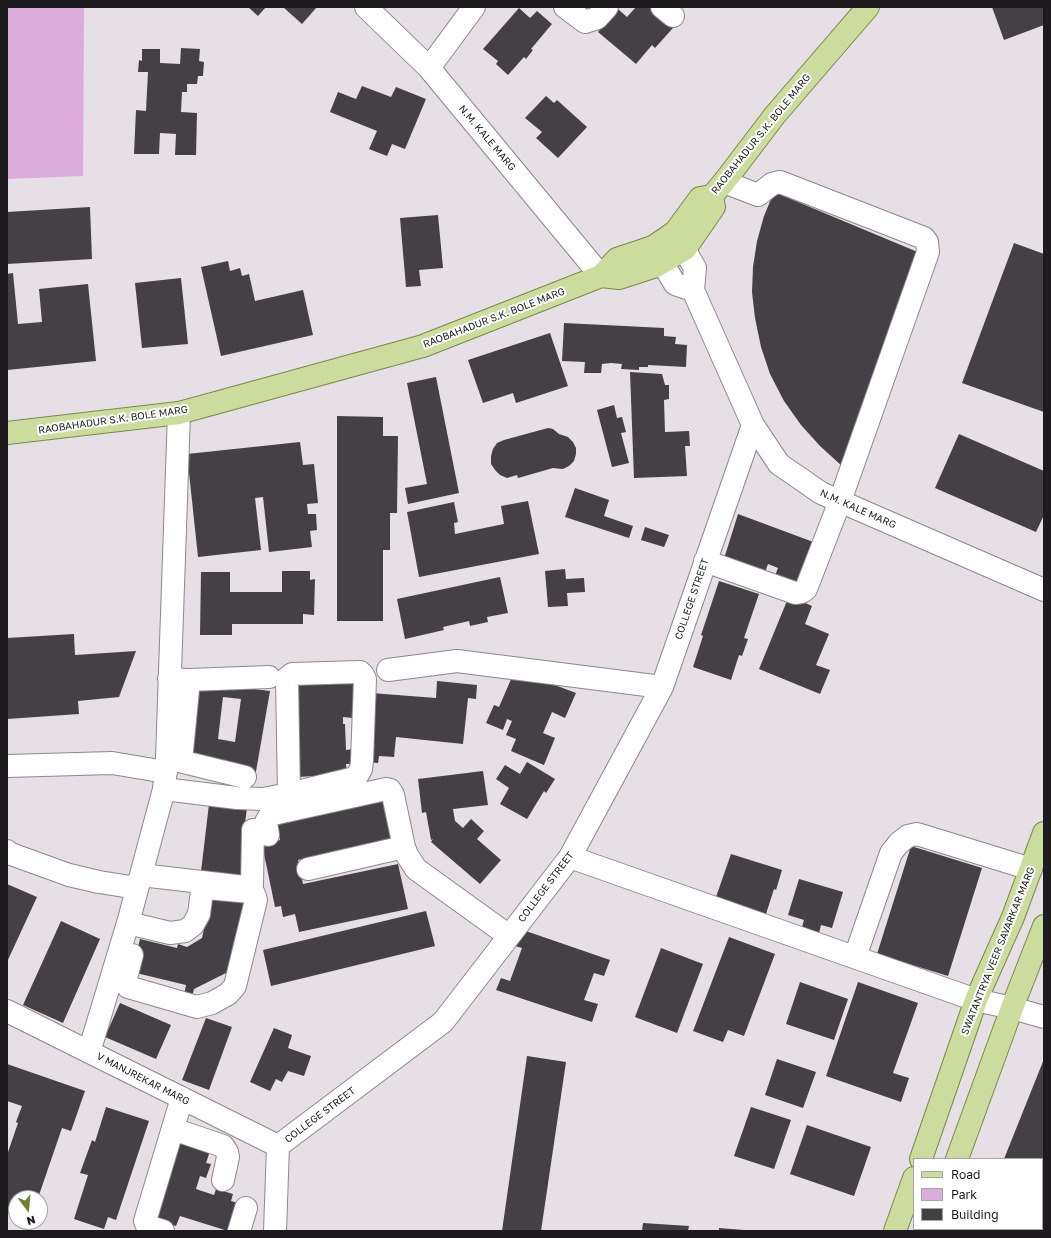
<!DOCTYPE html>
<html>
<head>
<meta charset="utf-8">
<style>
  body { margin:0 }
  #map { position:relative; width:1051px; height:1238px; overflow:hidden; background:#e6dfe5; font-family:"Golos Text",sans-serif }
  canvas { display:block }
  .frame { position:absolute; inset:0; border:8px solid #1d1b1d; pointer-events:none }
  .legend { position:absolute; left:913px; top:1158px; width:130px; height:72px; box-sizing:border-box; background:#fff; border:1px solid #a5a4a5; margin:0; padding:5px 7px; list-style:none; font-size:12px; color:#1d1b1d }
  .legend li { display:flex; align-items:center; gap:8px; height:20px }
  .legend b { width:20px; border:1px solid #a5a4a5 }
  .north { position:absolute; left:8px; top:1190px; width:40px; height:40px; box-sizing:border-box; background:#fff; border:1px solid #a5a4a5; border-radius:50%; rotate:164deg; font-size:11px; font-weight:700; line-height:16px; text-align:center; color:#1d1b1d }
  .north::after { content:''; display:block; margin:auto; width:14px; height:18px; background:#6e8232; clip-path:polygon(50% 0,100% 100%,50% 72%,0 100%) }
</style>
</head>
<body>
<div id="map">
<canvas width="1051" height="1238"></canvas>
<div class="frame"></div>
<ul class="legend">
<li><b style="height:5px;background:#ccdc9e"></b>Road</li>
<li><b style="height:11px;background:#dcacda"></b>Park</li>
<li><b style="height:11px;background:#454045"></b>Building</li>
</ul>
<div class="north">N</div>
</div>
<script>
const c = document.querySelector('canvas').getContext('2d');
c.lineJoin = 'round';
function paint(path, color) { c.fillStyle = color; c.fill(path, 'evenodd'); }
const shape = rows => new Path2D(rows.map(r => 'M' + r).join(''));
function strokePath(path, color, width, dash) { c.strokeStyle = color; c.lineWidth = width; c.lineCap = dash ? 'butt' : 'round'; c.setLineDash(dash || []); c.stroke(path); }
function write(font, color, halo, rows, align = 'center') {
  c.font = font + ' "Golos Text",sans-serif'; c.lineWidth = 4; c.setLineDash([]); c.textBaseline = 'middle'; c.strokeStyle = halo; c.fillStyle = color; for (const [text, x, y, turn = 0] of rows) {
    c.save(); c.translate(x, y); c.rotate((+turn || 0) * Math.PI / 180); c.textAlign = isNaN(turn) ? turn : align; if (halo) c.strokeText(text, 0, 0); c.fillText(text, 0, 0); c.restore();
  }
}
paint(shape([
  [7,7,84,7,83,176,7,179]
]), '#dcacda');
paint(shape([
  [248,7,266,7,258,16],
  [283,7,317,7,302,24],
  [636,7,649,7,673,28,655,48,652,45,636,64,598,32,618,9,627,17],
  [992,7,1044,7,1044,25,1004,40],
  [519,8,530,18,537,11,552,24,531,49,533,50,526,59,524,57,508,75,496,64,498,61,483,49],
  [181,48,200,49,199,61,204,62,203,76,198,76,197,84,187,84,187,92,182,92,181,112,197,113,196,155,175,155,176,134,160,133,159,154,134,154,136,110,146,111,148,72,138,72,139,60,142,61,142,49,160,49,160,63,180,64],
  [362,86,391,97,396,87,426,99,405,149,392,144,387,156,369,149,377,131,330,112,338,92,356,99],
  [546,96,554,103,557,100,587,127,558,158,536,138,542,132,525,118],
  [774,192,920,253,842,466,820,446,801,425,784,401,770,374,761,347,755,318,752,292,753,267,757,241,764,216],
  [90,207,92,259,7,264,7,212],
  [438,215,443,268,419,270,421,286,406,287,400,218],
  [1014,243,1044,254,1044,412,962,383],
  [228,261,230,271,240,268,242,276,249,274,255,301,303,290,313,335,221,356,201,267],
  [13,273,18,324,42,322,39,289,88,284,96,361,7,370,7,274],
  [181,278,188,344,142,348,135,283],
  [564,323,664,328,664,336,676,337,675,344,687,345,686,367,648,365,648,367,639,367,639,370,621,369,622,364,611,363,602,364,601,373,584,373,585,362,562,361],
  [550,333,568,386,516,403,513,393,483,403,468,360],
  [630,372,662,374,665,385,669,385,669,399,664,400,665,432,689,431,690,446,685,446,687,476,634,478],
  [436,377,459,493,408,504,405,488,427,484,407,383],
  [614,405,617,418,622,417,626,432,621,433,629,463,612,467,597,410],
  [337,416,383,417,383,436,398,436,397,513,390,513,390,550,383,550,383,621,337,621],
  [548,428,553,429,559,434,568,437,573,442,576,448,576,454,574,461,569,466,563,469,553,468,518,478,517,475,507,478,500,475,495,470,491,464,491,456,493,449,497,443,504,440],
  [959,434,1044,471,1044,515,1036,532,935,488],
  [300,442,303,465,314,464,318,503,307,504,308,514,316,514,317,530,310,531,312,547,269,552,263,497,255,498,261,550,198,557,187,454],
  [575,488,609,500,604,516,633,526,629,538,565,517],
  [528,501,539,554,419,577,407,512,454,502,458,522,454,523,455,534,504,524,501,506],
  [738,514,816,543,798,586,774,578,778,568,768,564,764,575,723,562],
  [645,527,669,535,664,547,641,540],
  [565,569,566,579,584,578,585,592,567,593,568,606,548,607,545,571],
  [282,571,310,571,310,580,315,579,314,615,303,614,303,624,232,624,232,635,200,635,201,572,230,572,230,592,282,592],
  [500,577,508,613,487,617,488,622,470,626,469,621,443,627,444,630,405,639,397,599],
  [719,581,759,594,744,638,748,639,742,656,739,655,731,680,693,667,703,636,701,635],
  [789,596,812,606,805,624,829,634,816,665,830,670,820,694,759,669],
  [74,634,75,655,136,651,119,697,78,701,79,714,7,719,7,638],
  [515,670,576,693,565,718,552,712,543,733,555,738,544,765,511,751,516,739,506,735,512,721,507,719,503,730,486,723,494,705,499,707],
  [292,680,353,681,353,694,359,694,359,707,353,707,353,718,343,717,343,724,345,724,346,750,354,749,355,764,346,764,347,774,298,777],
  [437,681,477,685,476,699,468,698,463,744,396,737,394,757,379,756,378,763,365,762,371,693,436,698],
  [221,685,270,691,255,777,185,754,195,687,220,690],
  [223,697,241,699,235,742,218,739],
  [527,762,555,779,546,793,544,791,527,819,500,804,509,788,496,779,505,765,520,774],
  [483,771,488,805,453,809,455,821,463,828,471,819,484,831,477,839,501,860,480,884,431,842,433,839,431,840,426,812,422,813,418,779],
  [384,795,393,840,298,860,303,884,398,864,408,909,299,932,295,914,283,917,281,906,275,907,262,844,280,840,276,817],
  [209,804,247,808,243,839,245,885,200,880],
  [911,846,982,868,948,976,877,954],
  [731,854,782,870,776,890,774,889,766,914,716,897],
  [799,879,843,892,832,928,821,925,819,933,802,927,804,920,788,915],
  [7,884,37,897,7,962],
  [212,892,249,900,234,969,194,989,192,997,184,995,186,985,132,972,140,939,177,948,178,944,187,947,202,938],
  [426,911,435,946,271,986,263,950],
  [61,921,100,939,63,1023,23,1005],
  [520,929,610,960,604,976,594,973,584,1000,598,1004,592,1022,496,990,501,978,510,981,522,948,515,946],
  [729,937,775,954,744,1036,728,1030,723,1042,693,1031],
  [661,948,703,964,677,1033,635,1017],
  [800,982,848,999,834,1040,786,1024],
  [858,982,918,1003,893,1073,909,1078,901,1102,826,1076],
  [120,1003,171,1025,156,1059,105,1037],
  [206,1018,232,1027,209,1090,182,1080],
  [274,1028,292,1035,288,1048,311,1056,304,1076,288,1071,282,1082,276,1079,270,1091,250,1082],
  [527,1056,566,1062,541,1231,502,1231],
  [777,1059,816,1072,803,1108,765,1095],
  [1044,1059,1044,1172,1042,1172,1042,1159,1004,1159],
  [7,1064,85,1091,71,1131,62,1128,38,1198,16,1198,16,1216,7,1213,7,1155,18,1123,16,1122,22,1106,7,1101],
  [106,1107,149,1121,116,1220,108,1217,104,1229,74,1219,88,1175,80,1173,92,1140,95,1142],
  [751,1107,791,1120,774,1169,734,1156],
  [807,1125,871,1147,854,1196,790,1174],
  [175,1140,210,1151,206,1163,211,1164,206,1178,200,1176,196,1189,214,1195,216,1189,233,1194,231,1201,241,1204,228,1231,180,1216,176,1226,150,1218],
  [643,1223,689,1226,688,1231,642,1231],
  [719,1228,744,1230,744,1231,719,1231]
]), '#454045');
const minor = shape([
  [366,7,429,68,601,276],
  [565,7,585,22,597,18,607,7],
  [662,7,673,16],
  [429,68,474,7],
  [675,233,695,268,693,290],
  [653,247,675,284,693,290,753,425,779,464,821,493,1044,590],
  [705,561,795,593,802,592,806,589,840,501,928,252,927,242,924,238,780,182,772,184,758,195,724,182],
  [388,670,457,661,662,687],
  [169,679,189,680,269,677],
  [167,758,245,777],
  [181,761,189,680],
  [7,766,112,763,166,772],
  [164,789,237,798,263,799,289,794,351,779,357,776,361,769,362,761,365,679,363,675,360,672,292,674,287,678,289,794],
  [268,835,266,822,269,817,273,814,386,789,390,790,393,795,404,847],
  [7,851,11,854,69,875,99,882,137,888],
  [570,857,976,1000,1012,1008,1044,1017],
  [308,869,404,847,407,855,416,869,509,936],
  [141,875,245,887,250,886,252,885,253,830],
  [128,923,170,933,185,931,193,925,199,914,202,891,207,888,250,892,254,894,256,900,235,986,228,994,212,1003,197,1007,128,987,125,982,132,955],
  [855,957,891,853,899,843,908,836,917,834,1031,869],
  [7,1011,278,1146],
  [89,1052,128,923,164,789,167,758,179,413],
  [173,1129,223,1146,227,1152,228,1157,223,1180],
  [163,1231,147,1226,145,1221,182,1098],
  [239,1231,246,1208],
  [275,1231,278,1146,443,1022,570,857,662,687,753,425]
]);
const major = shape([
  [601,276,619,278,656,266,685,249,714,207,712,196],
  [7,433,179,413,423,346,601,276,617,259,653,247,675,232,700,198,712,196,724,182,775,115,868,7],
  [921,1159,976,1000,1013,917,1044,833],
  [957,1159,1012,1008,1044,926],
  [895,1231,914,1178],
  [931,1231,932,1229]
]);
strokePath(minor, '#8d878d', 24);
strokePath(major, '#798a47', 24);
strokePath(minor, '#fff', 22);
strokePath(major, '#ccdc9e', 22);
write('10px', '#1d1b1d', '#fff', [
  ["RAOBAHADUR S.K. BOLE MARG",761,134,-51],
  ["N.M. KALE MARG",487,138,50],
  ["RAOBAHADUR S.K. BOLE MARG",494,318,-21],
  ["RAOBAHADUR S.K. BOLE MARG",113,420,-8],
  ["N.M. KALE MARG",858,509,24],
  ["COLLEGE STREET",692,599,-71],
  ["COLLEGE STREET",546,887,-53],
  ["SWATANTRYA VEER SAVARKAR MARG",998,951,-68],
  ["V MANJREKAR MARG",143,1079,27],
  ["COLLEGE STREET",320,1115,-37]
]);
</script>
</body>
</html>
